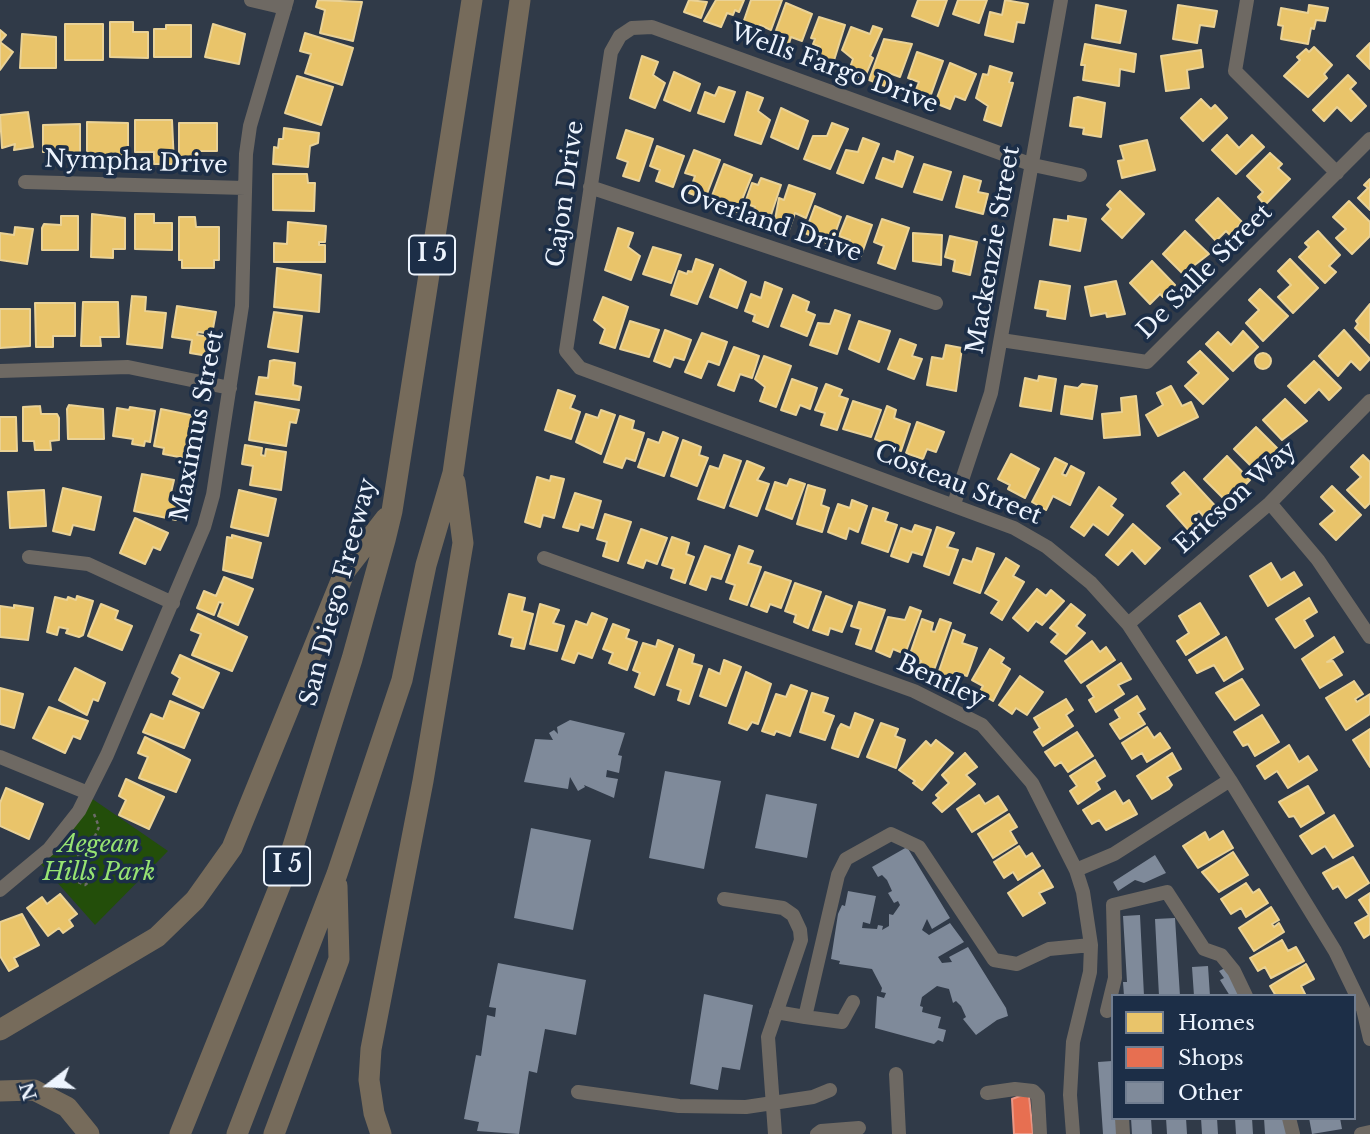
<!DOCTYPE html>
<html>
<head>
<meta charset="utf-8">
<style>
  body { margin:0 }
  #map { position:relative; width:1370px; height:1134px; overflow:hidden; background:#303a48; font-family:"Libre Baskerville",serif }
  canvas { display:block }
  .legend { position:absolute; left:1111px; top:994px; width:245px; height:126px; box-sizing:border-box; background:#1c2e47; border:2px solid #707d90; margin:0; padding:9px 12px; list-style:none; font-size:21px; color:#edf4fe }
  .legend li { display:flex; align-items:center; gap:14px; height:35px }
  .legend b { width:35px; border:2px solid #707d90 }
  .north { position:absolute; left:14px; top:1050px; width:70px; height:70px; -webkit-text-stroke:5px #1c2e47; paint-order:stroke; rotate:253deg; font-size:19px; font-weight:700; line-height:28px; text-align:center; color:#edf4fe }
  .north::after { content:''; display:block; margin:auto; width:24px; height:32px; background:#edf4fe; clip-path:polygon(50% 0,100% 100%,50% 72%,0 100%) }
</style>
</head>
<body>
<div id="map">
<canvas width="1370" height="1134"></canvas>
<ul class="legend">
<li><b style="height:19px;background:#e9c46a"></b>Homes</li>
<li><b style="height:19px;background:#e76f51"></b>Shops</li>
<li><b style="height:19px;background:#7f8a9a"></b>Other</li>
</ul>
<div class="north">N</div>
</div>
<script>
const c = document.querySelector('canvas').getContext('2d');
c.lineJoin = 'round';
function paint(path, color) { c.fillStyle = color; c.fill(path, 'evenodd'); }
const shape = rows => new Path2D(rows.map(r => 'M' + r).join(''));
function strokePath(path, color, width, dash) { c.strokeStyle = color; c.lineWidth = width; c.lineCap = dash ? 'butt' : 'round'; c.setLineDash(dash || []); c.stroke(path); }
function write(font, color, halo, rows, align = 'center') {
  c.font = font + ' "Libre Baskerville",serif'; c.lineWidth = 7; c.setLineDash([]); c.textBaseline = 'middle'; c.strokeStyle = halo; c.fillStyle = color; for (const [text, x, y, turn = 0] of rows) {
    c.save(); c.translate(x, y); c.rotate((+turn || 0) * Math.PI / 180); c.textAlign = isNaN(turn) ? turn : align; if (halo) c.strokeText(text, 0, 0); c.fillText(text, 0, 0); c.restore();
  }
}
paint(shape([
  [91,798,168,851,95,925,40,863]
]), '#234e0a');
const homes = shape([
  [318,0,362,2,353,41,320,33,325,10,316,7,318,0],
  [689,0,707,2,701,18,684,12,689,0],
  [716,0,744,0,739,12,735,10,733,15,727,13,721,27,704,21,716,0],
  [751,0,782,0,771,30,760,25,756,38,740,32,751,0],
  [918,0,947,0,938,26,912,16,918,0],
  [958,0,987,0,979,23,953,14,958,0],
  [1005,0,1028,4,1024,23,1017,22,1013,42,985,35,990,12,1002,15,1005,0],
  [786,3,812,14,802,41,791,37,787,50,771,44,786,3],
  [1096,5,1126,11,1120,43,1092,38,1096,5],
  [1178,5,1217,11,1214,27,1200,25,1197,43,1173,39,1178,5],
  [1309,5,1328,8,1325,21,1316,20,1314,29,1311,28,1308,44,1281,39,1283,26,1278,25,1281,8,1308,13,1309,5],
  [819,17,845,25,832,67,815,61,820,47,813,44,815,39,811,38,819,17],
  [110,22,133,22,133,32,148,32,148,58,110,57,110,22],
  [65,24,103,24,103,60,65,60,65,24],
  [213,24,245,34,239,64,205,57,213,24],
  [166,25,191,25,191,57,154,57,154,29,166,29,166,25],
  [873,26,882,29,870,56,873,58,864,79,848,73,853,59,842,50,851,27,870,34,873,26],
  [0,30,6,35,0,42,13,52,0,70,0,30],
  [305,33,353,48,342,85,305,73,311,54,300,51,305,33],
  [22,34,56,37,56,68,20,68,22,34],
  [884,39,912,44,900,77,889,73,885,86,869,80,884,39],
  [1370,43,1370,69,1357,56,1370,43],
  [1085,44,1136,54,1134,72,1120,69,1119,86,1083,80,1085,65,1081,65,1085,44],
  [1314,47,1332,65,1324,74,1327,78,1308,97,1284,76,1300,60,1297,57,1306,49,1309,52,1314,47],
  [1201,50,1203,67,1187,70,1189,88,1166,91,1161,56,1201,50],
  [917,52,943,61,928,103,913,97,919,82,908,78,917,52],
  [642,56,658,62,653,75,665,83,655,108,630,98,642,56],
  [950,63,976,74,965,100,955,96,950,109,935,103,950,63],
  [990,66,1012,73,1009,82,1013,83,1001,126,984,120,988,106,976,98,983,74,988,75,990,66],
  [674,72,700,84,690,111,664,100,674,72],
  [1348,75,1356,83,1350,89,1366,106,1351,121,1337,107,1324,121,1313,110,1348,75],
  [297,76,333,87,321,125,285,113,297,76],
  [719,87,735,92,724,122,698,113,705,92,715,96,719,87],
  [747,92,763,98,758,111,770,120,761,144,735,135,747,92],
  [1078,97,1105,103,1101,137,1083,134,1084,128,1070,126,1074,98,1078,97],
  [1201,99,1211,109,1215,105,1227,118,1203,141,1181,118,1201,99],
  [781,108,808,121,798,149,771,137,781,108],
  [28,112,33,147,14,150,15,144,2,148,0,115,28,112],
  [135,120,172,120,174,164,154,164,154,152,135,152,135,120],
  [87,122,128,123,128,159,87,160,87,122],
  [179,123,217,123,217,151,198,151,198,160,179,160,179,123],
  [832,123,848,129,830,169,804,159,813,136,827,136,832,123],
  [80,124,80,160,62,160,62,152,43,152,43,125,80,124],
  [284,128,319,133,318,143,310,146,308,167,273,164,274,147,278,148,279,139,283,139,284,128],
  [626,130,653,139,639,181,623,176,628,162,617,158,626,130],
  [1227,135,1239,148,1252,135,1264,147,1236,174,1212,150,1227,135],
  [863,138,879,144,863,183,837,173,846,150,858,152,863,138],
  [1147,140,1155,170,1122,178,1118,161,1124,160,1120,146,1147,140],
  [657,146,684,156,673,187,656,181,660,170,650,166,657,146],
  [694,150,720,160,705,199,689,193,695,176,685,173,694,150],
  [897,151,913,157,902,187,876,178,883,158,894,162,897,151],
  [1270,153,1282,164,1278,168,1290,179,1265,205,1258,197,1263,192,1247,176,1270,153],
  [724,164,752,175,737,212,710,201,724,164],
  [924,164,951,172,942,200,914,192,924,164],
  [273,174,307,174,308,183,315,183,314,211,273,210,273,174],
  [964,176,981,181,978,192,988,194,983,214,956,207,964,176],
  [761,178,781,185,768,224,751,218,755,207,745,203,752,183,758,185,761,178],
  [1370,179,1370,210,1358,198,1368,188,1364,185,1370,179],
  [789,185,815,194,806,218,795,213,789,230,774,225,779,198,784,200,789,185],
  [1120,191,1144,214,1122,238,1102,219,1111,209,1107,205,1120,191],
  [1218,198,1242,222,1230,235,1226,231,1216,241,1196,220,1218,198],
  [1349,201,1370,222,1370,236,1352,254,1336,238,1346,229,1333,217,1349,201],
  [815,206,841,217,831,245,805,233,815,206],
  [92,214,125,218,125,249,113,249,113,258,91,257,92,214],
  [135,214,154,214,154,223,172,223,172,250,135,249,135,214],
  [61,216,78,216,78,250,42,250,42,228,44,224,61,225,61,216],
  [847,216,872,225,861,256,846,250,850,240,839,236,847,216],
  [1068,216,1086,219,1080,251,1050,245,1054,219,1068,221,1068,216],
  [179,217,195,217,196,227,219,227,219,260,214,260,214,268,182,268,182,260,179,260,179,217],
  [882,219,909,228,895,269,878,263,884,246,874,242,882,219],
  [288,222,326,226,325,242,319,242,319,245,325,245,325,262,274,262,274,243,287,244,288,222],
  [15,227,33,229,27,264,0,260,0,233,14,235,15,227],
  [618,228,633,233,628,247,640,256,631,280,605,270,618,228],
  [1185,231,1209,254,1183,274,1163,254,1185,231],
  [1318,231,1340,255,1329,266,1336,272,1325,283,1299,257,1309,247,1305,243,1318,231],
  [913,233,942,235,941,265,913,261,913,233],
  [950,236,977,242,970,275,953,271,955,260,945,257,950,236],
  [653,247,681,255,671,283,643,274,653,247],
  [696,259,713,265,697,304,671,295,679,271,687,274,688,271,692,272,696,259],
  [1290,259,1318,288,1293,313,1278,297,1291,285,1278,271,1290,259],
  [1152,261,1175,285,1163,297,1160,294,1150,304,1130,283,1152,261],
  [277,268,321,275,319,312,274,307,277,268],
  [720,269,746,282,737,308,710,297,720,269],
  [1040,281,1070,286,1065,319,1047,316,1048,310,1035,308,1040,281],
  [1116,281,1125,314,1107,317,1106,313,1091,316,1085,287,1116,281],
  [765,282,782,289,768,327,753,321,755,315,745,311,751,294,761,298,765,282],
  [1260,289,1288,316,1263,341,1246,323,1259,310,1249,300,1260,289],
  [793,295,809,302,806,311,815,315,807,336,781,326,793,295],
  [132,296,146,297,145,311,166,313,162,348,127,344,132,296],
  [603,297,628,307,615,348,600,343,605,329,594,320,603,297],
  [83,302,118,302,119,337,100,337,101,346,81,346,83,302],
  [35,303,75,303,75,336,53,336,53,347,36,347,35,303],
  [1370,304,1370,343,1355,328,1358,324,1356,321,1370,304],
  [177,306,216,312,212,334,198,332,197,335,211,337,208,356,190,353,192,340,172,337,177,306],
  [0,309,30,309,30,346,0,348,0,309],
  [835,310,850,315,837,354,810,345,818,323,830,324,835,310],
  [274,312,302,316,298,352,268,347,274,312],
  [630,321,659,330,649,357,620,349,630,321],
  [859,321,890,331,879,362,849,349,859,321],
  [665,330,691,340,684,360,674,357,670,367,654,361,665,330],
  [1344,330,1370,359,1360,370,1351,361,1338,376,1319,356,1344,330],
  [1243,331,1258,347,1233,371,1206,344,1218,332,1231,345,1243,331],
  [702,333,727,342,719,365,708,361,701,378,685,372,702,333],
  [900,339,916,345,912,356,922,359,914,379,888,369,900,339],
  [946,345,962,348,956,391,927,385,932,357,943,359,946,345],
  [734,347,759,356,752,378,740,374,734,391,718,385,734,347],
  [1200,351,1228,379,1203,404,1185,386,1199,373,1188,362,1200,351],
  '1255 361a8 8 0 1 1 16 0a8 8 0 1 1-16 0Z',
  [764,356,791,366,776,407,760,401,765,387,755,379,764,356],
  [274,360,295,363,293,385,301,387,299,400,256,394,259,377,268,378,270,361,274,360],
  [1314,361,1341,388,1329,400,1319,389,1305,403,1288,386,1314,361],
  [1039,376,1056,379,1051,411,1020,406,1025,378,1038,381,1039,376],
  [792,379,817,388,810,409,800,405,796,415,781,410,792,379],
  [826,384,842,390,839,396,848,399,837,430,821,425,825,413,815,410,826,384],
  [1082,384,1097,386,1092,419,1061,414,1065,386,1078,388,1082,384],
  [1171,386,1182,406,1191,402,1198,417,1158,436,1146,415,1163,405,1157,393,1171,386],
  [558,390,575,396,570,408,580,412,571,439,545,430,558,390],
  [1136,396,1140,435,1104,438,1102,414,1122,412,1121,398,1136,396],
  [1285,399,1307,421,1282,440,1263,420,1285,399],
  [853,401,881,410,871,437,843,429,853,401],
  [255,402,299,410,296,423,290,422,286,446,249,440,255,402],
  [69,405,103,409,104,439,68,439,67,409,69,405],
  [40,406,41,414,57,414,59,418,59,440,50,441,51,450,35,450,34,441,23,441,23,407,40,406],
  [887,406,896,410,894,418,910,424,901,451,875,439,887,406],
  [130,407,155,411,150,442,145,441,144,446,132,444,133,439,113,436,117,408,129,410,130,407],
  [161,409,200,417,190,459,163,454,164,448,154,446,161,409],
  [601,410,615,415,601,454,576,442,586,414,598,418,601,410],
  [620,416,634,421,632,429,644,433,635,461,626,458,622,468,604,462,620,416],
  [0,417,16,417,17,451,0,451,0,417],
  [917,422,944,432,936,452,927,449,923,459,906,453,917,422],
  [1256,427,1280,451,1267,463,1264,459,1254,469,1234,449,1256,427],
  [663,432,678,438,664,476,638,467,648,439,659,443,663,432],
  [683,440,701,447,699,455,708,458,697,486,671,476,683,440],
  [245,445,262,448,261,455,265,456,266,449,286,452,281,490,250,485,253,466,242,464,245,445],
  [1011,454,1039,469,1025,498,1008,489,1010,485,998,479,1011,454],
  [724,455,741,461,724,508,698,499,710,466,719,469,724,455],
  [1363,455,1370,462,1370,503,1365,508,1347,490,1361,477,1351,467,1363,455],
  [1227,456,1250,480,1237,493,1234,489,1224,499,1204,479,1227,456],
  [1055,458,1067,464,1062,474,1066,476,1071,466,1084,473,1070,505,1053,496,1046,510,1032,502,1055,458],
  [747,461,764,468,757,480,769,484,757,516,730,506,747,461],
  [1184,472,1219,510,1207,521,1199,511,1192,517,1199,525,1191,533,1167,506,1181,494,1172,483,1184,472],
  [142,474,174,480,169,501,180,503,176,520,134,511,142,474],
  [551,476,564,479,554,518,543,515,540,527,525,522,537,477,550,481,551,476],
  [790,479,805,484,792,519,766,509,775,482,787,486,790,479],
  [808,485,825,490,821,505,829,508,822,532,797,524,808,485],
  [1332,486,1361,515,1336,540,1320,524,1335,511,1321,497,1332,486],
  [1099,487,1116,499,1111,506,1123,515,1108,535,1093,524,1084,536,1071,527,1099,487],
  [63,488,101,497,94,530,73,525,70,535,53,531,63,488],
  [44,490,46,526,10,528,8,492,44,490],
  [239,490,276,499,268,536,231,527,239,490],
  [575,493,601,501,593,528,580,524,578,531,563,527,575,493],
  [852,500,867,506,858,532,849,528,846,539,828,532,838,504,850,508,852,500],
  [873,508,888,513,885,521,897,525,888,552,862,543,873,508],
  [605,514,631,522,618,561,603,556,607,542,597,539,605,514],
  [135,518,168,533,160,550,153,547,145,564,120,553,135,518],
  [1133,524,1160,548,1145,564,1132,550,1118,565,1106,555,1133,524],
  [915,525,931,530,922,555,912,552,908,562,891,556,901,528,912,532,915,525],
  [937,527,954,533,947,547,958,550,949,575,924,566,937,527],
  [641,529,667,538,657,564,646,560,643,568,628,563,641,529],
  [232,535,261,543,252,578,223,570,227,537,232,538,232,535],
  [672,537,689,543,686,554,694,557,685,583,671,578,674,569,662,565,672,537],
  [705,546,730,555,721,579,711,576,706,590,690,584,705,546],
  [739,546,753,551,748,563,761,567,747,605,730,599,735,585,726,582,739,546],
  [977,548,994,554,980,593,954,583,963,559,972,562,977,548],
  [1006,558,1019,566,1013,576,1024,582,1002,620,991,613,999,601,985,593,1006,558],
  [1271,563,1281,580,1294,572,1302,585,1268,606,1250,576,1271,563],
  [765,572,791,581,781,608,770,604,767,612,751,606,765,572],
  [224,577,253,589,238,625,218,616,223,603,219,602,214,615,197,608,204,591,216,596,224,577],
  [795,583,821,592,808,628,794,622,796,615,785,611,795,583],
  [1037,589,1046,596,1051,590,1064,601,1042,625,1036,621,1028,631,1013,618,1037,589],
  [509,594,525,598,522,611,533,614,524,649,511,646,513,638,499,634,509,594],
  [77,596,93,601,83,635,79,637,66,633,68,629,59,627,57,635,47,632,55,597,67,600,68,597,76,600,77,596],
  [826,596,852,606,842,632,830,628,828,635,813,630,826,596],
  [1309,598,1317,612,1304,620,1313,636,1295,648,1276,619,1309,598],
  [859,602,885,610,871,649,856,644,861,629,851,626,859,602],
  [1200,603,1219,634,1186,655,1177,641,1189,633,1179,616,1200,603],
  [101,604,118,611,115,619,132,626,122,650,88,636,101,604],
  [540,604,559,610,553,623,564,626,557,651,530,644,540,604],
  [1071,604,1085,615,1076,626,1085,633,1066,654,1051,642,1058,634,1050,628,1071,604],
  [14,605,33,608,28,640,0,637,0,606,14,608,14,605],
  [910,607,921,611,905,654,893,649,890,657,876,651,888,617,905,620,910,607],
  [592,613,607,619,592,658,578,653,574,663,562,659,576,621,587,625,592,613],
  [198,614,247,637,232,671,192,655,201,634,191,630,198,614],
  [922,619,933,623,931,631,935,632,940,619,951,623,933,673,918,668,921,661,909,657,922,619],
  [613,624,629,630,626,638,637,642,627,670,609,663,613,653,603,649,613,624],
  [953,630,965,635,962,643,977,648,967,676,955,672,952,680,938,674,953,630],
  [1226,637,1243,669,1224,681,1214,665,1197,673,1189,660,1226,637],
  [1334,637,1343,652,1327,662,1333,661,1342,675,1320,688,1302,659,1334,637],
  [658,640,673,646,654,695,635,687,640,673,633,670,643,643,656,647,658,640],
  [1092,641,1100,652,1106,647,1115,660,1081,683,1065,661,1092,641],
  [679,649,694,655,692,663,702,666,689,704,678,700,681,690,667,685,679,649],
  [990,649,1004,658,1001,663,1010,669,993,701,979,693,983,686,972,680,990,649],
  [180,655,219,673,203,708,173,694,180,678,172,673,180,655],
  [724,660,741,667,726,706,700,696,709,669,720,674,724,660],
  [1121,663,1131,679,1118,685,1124,694,1096,712,1089,700,1094,697,1087,686,1121,663],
  [75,668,105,683,98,701,93,699,87,715,59,700,75,668],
  [746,672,771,684,758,724,752,722,747,730,729,723,746,672],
  [1020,676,1043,692,1027,715,1016,708,1012,714,999,705,1020,676],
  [1242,679,1259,705,1235,720,1216,693,1242,679],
  [1354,681,1363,694,1355,699,1357,702,1370,694,1370,714,1346,730,1326,698,1354,681],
  [791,685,807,691,790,736,776,731,774,735,762,731,776,694,786,697,791,685],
  [0,688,23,694,14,728,0,724,0,688],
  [812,693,828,698,823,712,834,716,825,740,800,732,812,693],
  [1137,696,1145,709,1138,713,1145,724,1120,739,1110,724,1120,718,1115,710,1137,696],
  [1066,699,1073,710,1066,715,1073,726,1043,746,1034,732,1040,728,1034,718,1066,699],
  [170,701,199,713,184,748,143,732,151,714,163,719,170,701],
  [49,707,88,721,80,739,73,736,65,753,33,738,49,707],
  [855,713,873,720,858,757,832,748,838,729,841,724,850,728,855,713],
  [1262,715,1279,742,1255,756,1248,744,1243,746,1234,732,1262,715],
  [881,723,898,729,895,736,905,740,896,768,867,757,881,723],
  [1147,727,1154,738,1160,733,1170,748,1147,762,1142,753,1132,759,1122,743,1147,727],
  [1370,729,1370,767,1353,740,1370,729],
  [1077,732,1093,756,1068,772,1061,762,1055,766,1045,752,1077,732],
  [145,737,190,760,176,792,139,778,148,757,138,753,145,737],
  [936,740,953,753,922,790,913,783,915,781,899,770,926,741,931,746,936,740],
  [1289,745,1299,762,1308,756,1317,770,1288,788,1277,771,1265,779,1257,766,1289,745],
  [965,753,977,767,966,775,975,784,942,812,933,803,939,798,936,795,949,783,942,775,965,753],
  [1172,753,1181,769,1167,777,1172,785,1169,789,1152,799,1137,776,1172,753],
  [1095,760,1105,776,1096,782,1100,789,1078,804,1070,791,1077,786,1070,776,1095,760],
  [126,779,164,797,149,829,119,815,126,800,119,796,126,779],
  [1308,786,1324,813,1301,827,1294,816,1289,817,1279,802,1308,786],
  [6,788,43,804,29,839,0,826,0,803,6,788],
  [1115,791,1123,804,1129,800,1137,814,1106,830,1099,820,1092,824,1083,810,1115,791],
  [979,795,985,804,998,796,1007,810,972,832,957,809,979,795],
  [1009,814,1017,827,1010,831,1017,843,993,858,978,834,1009,814],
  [1334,815,1353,846,1333,858,1325,846,1312,854,1300,836,1334,815],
  [1223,831,1233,848,1198,868,1183,846,1205,832,1209,840,1223,831],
  [1019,846,1026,857,1032,853,1040,866,1018,880,1013,872,1004,878,994,862,1019,846],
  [1233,852,1248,875,1219,892,1202,872,1233,852],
  [1353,857,1369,883,1346,898,1338,886,1333,889,1323,873,1353,857],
  [1043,870,1053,887,1039,893,1045,903,1023,916,1008,893,1043,870],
  [1246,883,1253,893,1259,889,1268,903,1246,917,1241,908,1231,914,1221,899,1246,883],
  [1370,893,1370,934,1364,938,1355,923,1369,915,1359,900,1370,893],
  [60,894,77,914,69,920,73,926,63,933,59,928,48,936,27,908,42,897,47,904,60,894],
  [1271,907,1279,920,1272,924,1274,927,1279,923,1284,932,1254,951,1239,928,1271,907],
  [22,914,39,945,14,958,18,966,9,971,0,956,0,922,22,914],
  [1282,940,1288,951,1296,947,1304,961,1271,978,1265,967,1258,971,1250,958,1282,940],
  [1306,964,1314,979,1301,986,1306,996,1276,996,1270,986,1306,964]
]);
paint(homes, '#e9c46a');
strokePath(homes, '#ead296', 2);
const shops = shape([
  [1020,1096,1029,1096,1033,1134,1014,1134,1012,1099,1020,1096]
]);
paint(shops, '#e76f51');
strokePath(shops, '#e99785', 2);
paint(shape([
  [570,720,625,733,618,755,622,756,619,773,607,770,606,777,618,779,614,798,584,785,585,787,578,791,570,777,568,789,524,782,535,739,553,740,549,733,554,730,558,734,557,727],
  [665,771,721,781,704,869,649,858],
  [766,794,817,804,807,858,755,848],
  [531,828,591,840,573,930,514,918],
  [907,847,950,918,932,929,927,919,922,930,929,935,950,923,964,942,938,957,942,963,952,962,949,957,968,947,1006,1008,1008,1016,997,1020,976,1035,963,1019,966,1017,961,1006,956,1001,953,1003,949,989,937,986,922,997,920,1006,923,1007,922,1012,941,1017,938,1028,946,1030,943,1042,938,1040,934,1044,875,1028,877,996,884,998,886,993,881,992,882,988,872,969,839,964,840,961,831,959,838,914,842,905,845,906,848,891,876,896,870,924,863,922,862,928,877,929,878,925,883,926,882,930,889,926,889,914,893,915,900,905,898,901,894,903,888,893,892,891,887,880,882,875,878,877,872,867],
  [1155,855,1166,873,1144,883,1135,880,1118,891,1113,882],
  [1140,915,1144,996,1124,996,1123,982,1127,982,1123,916],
  [1175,918,1180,996,1159,996,1155,919],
  [498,963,586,980,576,1035,545,1029,537,1073,529,1071,519,1134,477,1131,479,1122,464,1119,476,1055,481,1056,487,1015,495,1017,496,1008,489,1007],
  [1208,966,1210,996,1194,996,1192,967],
  [1225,968,1243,996,1230,996,1220,980,1224,978,1219,971],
  [704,994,753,1005,740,1070,722,1067,718,1090,690,1084],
  [1112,1061,1113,1118,1116,1118,1117,1134,1103,1134,1098,1062],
  [1131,1118,1151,1118,1152,1134,1132,1134],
  [1166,1118,1186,1118,1187,1134,1167,1134],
  [1201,1118,1217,1118,1218,1134,1202,1134],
  [1235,1118,1252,1118,1253,1134,1236,1134],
  [1264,1118,1287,1118,1292,1134,1265,1134],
  [1309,1118,1340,1118,1342,1129,1312,1134]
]), '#7f8a9a');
strokePath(shape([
  [94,814,99,827,95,836],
  [82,863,76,875,78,882,85,885,91,880,73,845,95,836,120,852,128,839,141,844]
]), '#6d6b6a', 2.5, [3.5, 3.5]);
strokePath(shape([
  [251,0,285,8],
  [1247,0,1235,71,1337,173],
  [1080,175,1033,165,652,27,632,28,620,36,611,52,566,351,580,368,1014,528,1047,547,1091,583,1128,624,1230,780,1335,951,1363,1009,1370,1039],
  [25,182,245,188],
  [590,187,936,303],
  [1001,340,1147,362,1370,139],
  [0,371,128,367,230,388],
  [1270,503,1318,560,1370,637],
  [954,504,991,393,1061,0],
  [29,557,88,564,173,603],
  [544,558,914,691,982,725,1032,783,1076,870,1083,892,1091,945,1090,972,1073,1042,1070,1095,1073,1134],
  [1128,624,1270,503,1370,401],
  [0,757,88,793],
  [1076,870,1114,854,1230,780],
  [0,890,49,849,79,811,107,755,204,527,213,495,242,306,246,154,250,126,287,0],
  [724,899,783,908,793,915,800,930,801,940,768,1037,775,1134],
  [853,1002,842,1022,805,1017,838,875,846,859,891,834,919,847,994,960,1017,964,1049,949,1091,945],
  [1107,1011,1115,978,1113,905,1167,892,1204,949,1221,955,1234,971,1246,996],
  [776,1012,805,1017],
  [896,1074,899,1134],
  [578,1092,679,1106,746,1107,813,1097,830,1090],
  [987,1093,1015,1089,1033,1091,1038,1096,1040,1134],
  [1122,1118,1123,1134],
  [1289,1118,1293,1134],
  [817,1134,821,1131,859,1128],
  [1361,1134,1370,1132]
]), '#6e6963', 14);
strokePath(shape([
  [0,1030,157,937,195,900,232,848,345,571,386,518],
  [0,1091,34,1090,67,1107,89,1134],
  [180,1134,283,878,352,659,385,540,392,511,472,0],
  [237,1134,337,874,402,680,426,565,453,473,520,0],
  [274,1134,339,959,337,886],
  [381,1134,374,1113,369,1080,371,1049,423,781,463,543,455,482]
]), '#766b5b', 21);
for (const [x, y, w] of [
  [432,255,46],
  [287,866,46]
]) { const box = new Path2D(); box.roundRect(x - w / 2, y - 19.5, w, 39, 5); c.fillStyle = '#1c2e47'; c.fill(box); strokePath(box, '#edf4fe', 2); }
write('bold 23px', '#edf4fe', null, [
  ["I 5",432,255],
  ["I 5",287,866]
]);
write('24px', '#edf4fe', '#1c2e47', [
  ["Wells Fargo Drive",834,69,20],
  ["Nympha Drive",136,163,2],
  ["Cajon Drive",566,194,-82],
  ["Overland Drive",770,224,19],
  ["Mackenzie Street",994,250,-80],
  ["De Salle Street",1205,272,-45],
  ["Maximus Street",198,426,-79],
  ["Costeau Street",958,485,22],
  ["Ericson Way",1236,498,-42],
  ["San Diego Freeway",339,592,-75],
  ["Bentley",941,682,25]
]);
write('italic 24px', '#96e372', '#1c2e47', [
  ["Aegean",99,845],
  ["Hills Park",99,873]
]);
</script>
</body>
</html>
